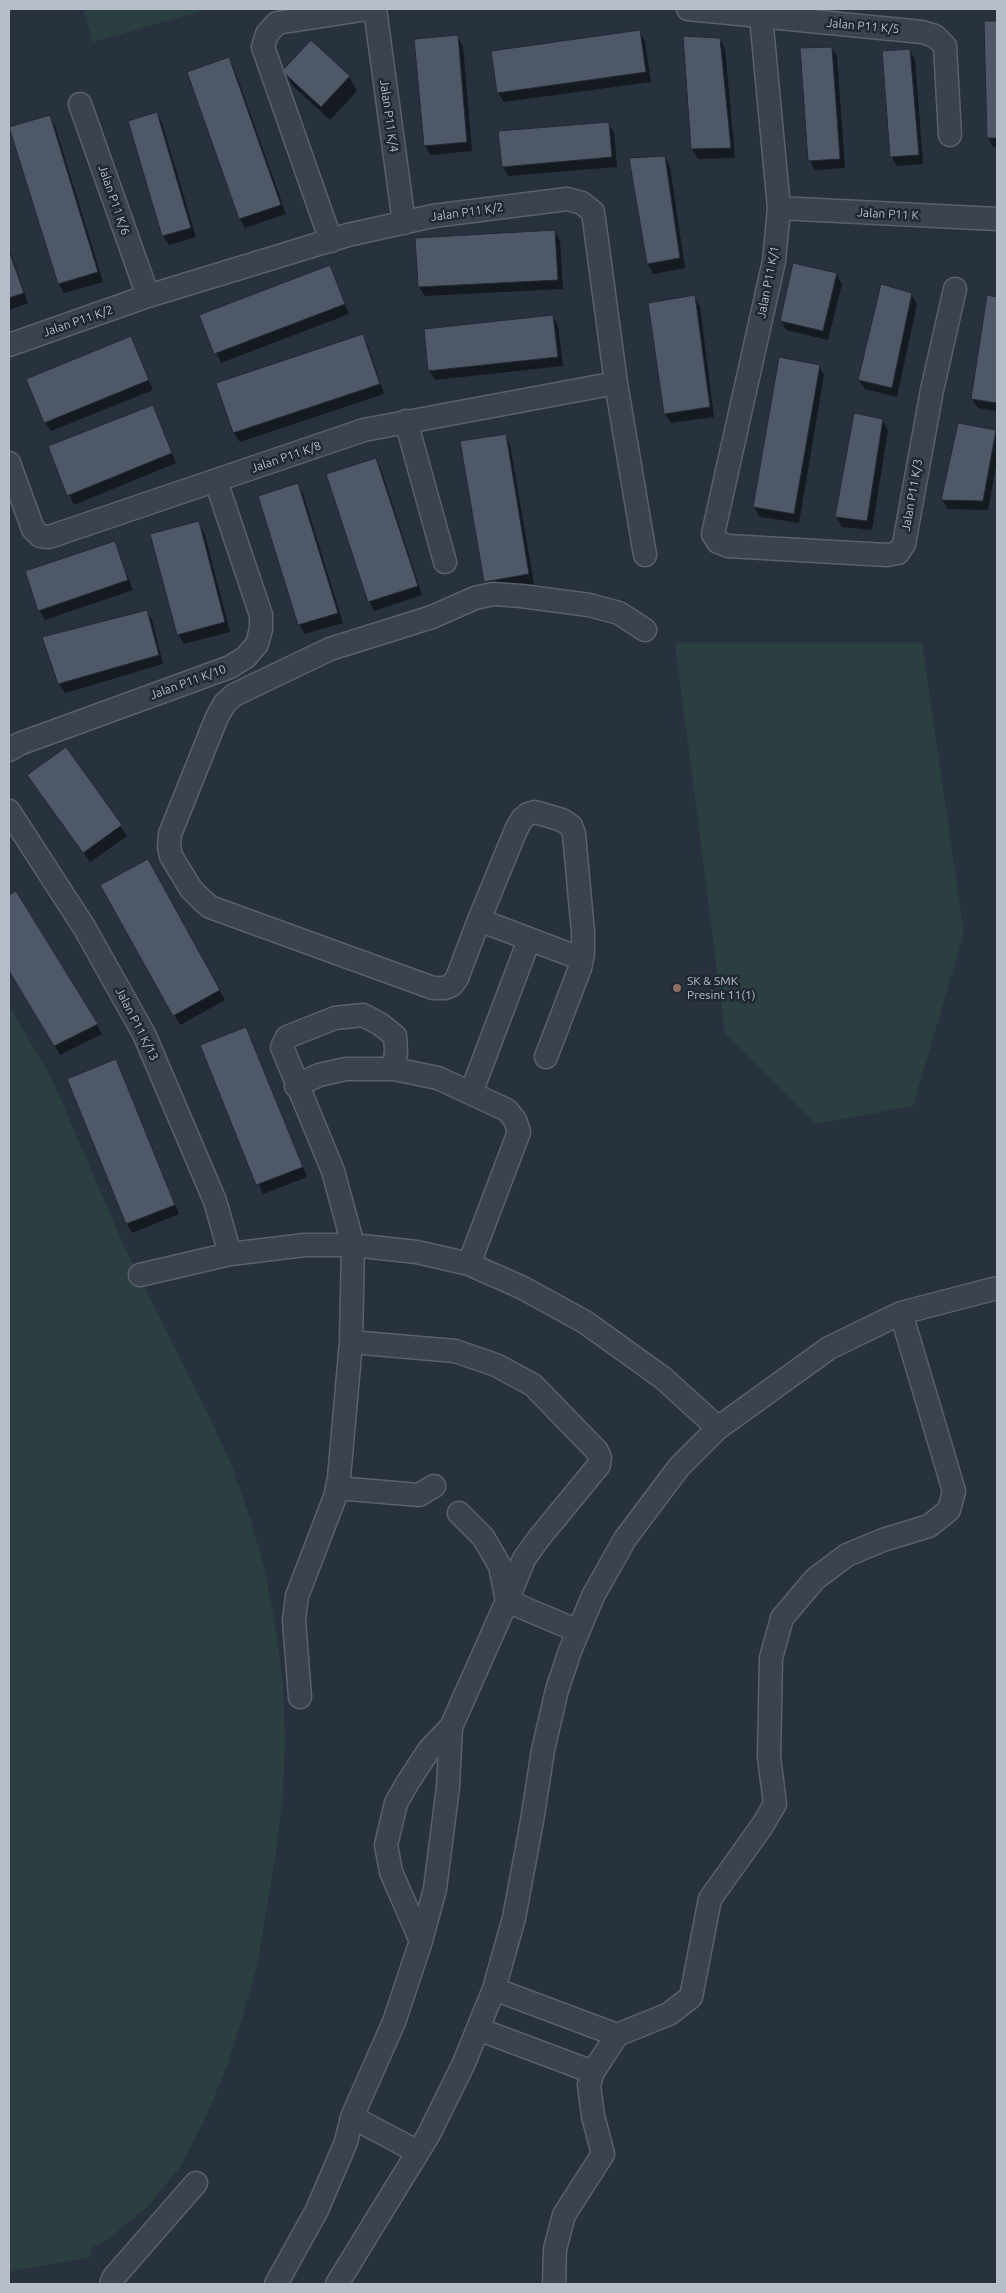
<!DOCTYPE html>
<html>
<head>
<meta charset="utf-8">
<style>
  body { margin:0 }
  #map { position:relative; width:1006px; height:2293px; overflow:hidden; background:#28313e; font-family:Ubuntu,sans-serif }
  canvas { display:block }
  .frame { position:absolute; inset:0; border:10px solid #b8bec9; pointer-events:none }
</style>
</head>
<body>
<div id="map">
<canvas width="1006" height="2293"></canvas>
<div class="frame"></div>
</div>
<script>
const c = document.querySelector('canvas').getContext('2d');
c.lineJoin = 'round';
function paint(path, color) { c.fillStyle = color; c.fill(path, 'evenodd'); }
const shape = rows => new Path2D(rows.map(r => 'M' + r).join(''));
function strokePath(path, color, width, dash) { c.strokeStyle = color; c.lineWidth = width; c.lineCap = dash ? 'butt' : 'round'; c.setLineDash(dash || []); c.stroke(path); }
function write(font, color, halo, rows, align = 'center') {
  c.font = font + ' Ubuntu,sans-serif'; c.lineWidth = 5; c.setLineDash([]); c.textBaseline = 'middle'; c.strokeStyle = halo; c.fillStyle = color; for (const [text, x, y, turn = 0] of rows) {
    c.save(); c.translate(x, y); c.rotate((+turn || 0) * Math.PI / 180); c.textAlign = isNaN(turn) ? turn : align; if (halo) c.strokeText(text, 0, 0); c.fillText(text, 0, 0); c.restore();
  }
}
paint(shape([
  [83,9,209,9,93,42],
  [922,642,964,933,913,1106,816,1124,725,1034,675,643],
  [9,1005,51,1077,125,1248,210,1418,233,1469,251,1521,266,1575,276,1630,283,1685,285,1741,283,1797,276,1852,258,1962,243,2016,226,2069,204,2121,181,2166,149,2205,110,2238,90,2249,91,2257,9,2272]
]), '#2b3e40');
paint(shape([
  [986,22,997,22,997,147,993,147,988,138],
  [639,31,645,41,651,82,504,102,498,93,493,52],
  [457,36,463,46,472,151,431,155,425,146],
  [720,39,725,49,735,158,698,159,692,149],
  [832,48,837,57,845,168,815,170,810,161],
  [910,50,915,60,923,164,897,166,891,156],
  [228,58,234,68,286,214,245,228,240,219,188,72],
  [284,71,349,77,357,91,330,120,292,85],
  [157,114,162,123,196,237,169,245,163,236],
  [49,117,55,126,103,282,64,293,59,284],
  [608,123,614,133,617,167,508,176,503,167],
  [665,157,670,167,685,268,653,274,648,264,631,159],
  [555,232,560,241,563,289,425,296,419,287],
  [9,248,28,303,9,310],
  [329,267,349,314,221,363,201,316],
  [836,274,842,284,828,340,786,330,781,320],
  [911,294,917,304,897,397,865,389,859,380],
  [694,296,700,306,714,417,671,423,665,414],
  [988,296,997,298,997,411,978,408,972,399],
  [553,316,558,326,563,366,435,380,429,370],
  [362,336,368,345,384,394,240,442,234,433,218,384],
  [130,338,153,390,51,431,45,422],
  [819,366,824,375,799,523,760,517,754,507],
  [152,407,176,463,74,505,50,447],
  [882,420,888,430,872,530,842,527,836,517],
  [996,431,997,461,988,510,948,509,942,500],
  [505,435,510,445,534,584,491,591,485,581],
  [375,460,381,469,422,595,374,611,369,601],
  [298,485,303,494,343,623,305,634,299,624],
  [198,523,204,532,230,632,184,644,178,634],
  [114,542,133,590,45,620,39,610],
  [146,611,152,620,163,664,65,693,59,684],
  [65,749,127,836,90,862,28,775],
  [147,861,225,1000,180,1025,102,885],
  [15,892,102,1034,60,1055,9,969,9,896],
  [246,1029,307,1177,263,1194,201,1046],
  [115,1061,179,1214,132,1233,127,1224]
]), '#0007');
const building = shape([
  [984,21,997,21,997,138,987,138,984,21],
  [640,30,646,72,497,93,491,51,640,30],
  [458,35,467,142,424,146,414,39,458,35],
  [683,36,720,38,731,148,691,149,683,36],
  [311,40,350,76,321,107,282,71,311,40],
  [832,47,840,159,808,161,800,48,832,47],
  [910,49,919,155,890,157,882,51,910,49],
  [229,57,281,205,239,219,187,72,229,57],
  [157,112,191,228,162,236,128,121,157,112],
  [50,115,98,272,58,284,9,127,50,115],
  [609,122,612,157,502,167,498,131,609,122],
  [665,156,680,258,647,264,629,158,665,156],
  [555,230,558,280,418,287,415,238,555,230],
  [9,251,24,293,9,298,9,251],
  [793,263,837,273,823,331,780,321,793,263],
  [330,265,345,304,214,354,199,315,330,265],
  [881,284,912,293,892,388,858,380,881,284],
  [695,295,710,407,664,414,648,303,695,295],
  [987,295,997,297,997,403,971,399,987,295],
  [553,315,558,357,428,371,424,329,553,315],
  [363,334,380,384,233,433,216,383,363,334],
  [131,336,149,380,44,423,26,379,131,336],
  [779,357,820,365,794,514,753,507,779,357],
  [153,405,172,453,67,496,48,446,153,405],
  [854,413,883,419,867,521,835,517,854,413],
  [958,423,996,430,983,501,941,500,958,423],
  [506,434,529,574,484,582,460,441,506,434],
  [376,458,418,586,368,602,326,474,376,458],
  [298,483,338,613,298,625,258,496,298,483],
  [199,521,225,622,177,635,150,534,199,521],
  [115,541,128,580,38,611,25,571,115,541],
  [147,610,159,655,58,684,42,637,147,610],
  [66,747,122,825,83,853,27,775,66,747],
  [148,859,220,990,173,1016,100,885,148,859],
  [16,891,98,1024,54,1046,9,971,9,895,16,891],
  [246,1027,303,1167,256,1185,200,1045,246,1027],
  [116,1059,175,1205,126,1224,67,1079,116,1059]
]);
paint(building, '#4f5866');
strokePath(building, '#232a35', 1);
const minor = shape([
  [375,9,404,223],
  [688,9,922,32,935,36,945,46,950,135],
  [761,17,779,208,774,261,713,534,718,542,728,546,887,555,898,553,904,544,932,390,955,289],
  [80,104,148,296],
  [779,208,997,219],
  [331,241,263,47,267,34,277,23,368,9],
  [9,345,148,296,348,235,433,216,567,199,582,203,593,212,616,383,645,555],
  [406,421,445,562],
  [9,463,33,529,40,536,49,537,364,430,616,383],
  [9,750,19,744,230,667,246,657,257,644,261,629,261,615,216,481],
  [9,811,84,927,144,1034,215,1201,230,1254],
  [479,920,457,978,452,985,445,988,433,988,210,907,203,901,191,889,171,856,169,847,170,834,217,717,225,703,234,695,330,649,432,617,475,598,493,594,521,596,589,605,619,613,645,630],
  [546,1057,580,968,582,959,583,954,583,932,574,834,571,826,562,820,535,812,528,814,522,819,516,830,479,920,582,959],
  [296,1086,319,1075,346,1069,394,1069,438,1078,507,1110,515,1120,519,1132,469,1264],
  [471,1093,529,940],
  [140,1275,230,1254,305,1245,353,1245,417,1252,469,1264,523,1288,585,1322,663,1378,718,1428],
  [351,1342,455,1351,496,1365,533,1385,597,1451,600,1458,599,1465,539,1538,524,1559,507,1601],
  [337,1488,419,1495,434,1486],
  [459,1513,483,1537,500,1566,507,1601],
  [300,1697,294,1620,297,1596,335,1497,339,1478,351,1342,353,1245,333,1171,282,1047,287,1037,335,1018,363,1015,380,1024,395,1036,396,1051,394,1069],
  [421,1941,391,1872,386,1845,396,1803,408,1782,429,1750,451,1727],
  [494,1989,617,2035],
  [478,2029,593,2072],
  [352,2117,418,2152],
  [111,2284,114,2277,196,2183],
  [276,2284,317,2210,346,2142,352,2117,394,2022,421,1941,435,1889,448,1787,451,1727,507,1601,578,1631],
  [337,2284,429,2134,464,2063,494,1989,514,1918,532,1821,543,1750,557,1690,570,1651,593,1596,625,1539,679,1467,718,1428,829,1348,901,1313,997,1288],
  [554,2284,555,2249,564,2215,603,2154,593,2116,589,2085,593,2072,617,2035,669,2014,691,1997,710,1899,762,1826,775,1804,769,1757,771,1658,782,1618,815,1579,847,1555,883,1540,929,1526,949,1510,954,1491,901,1313]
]);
strokePath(minor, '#5a616c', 25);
strokePath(minor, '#3c434e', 22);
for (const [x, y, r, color] of [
  [677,988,5,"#8d6e63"]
]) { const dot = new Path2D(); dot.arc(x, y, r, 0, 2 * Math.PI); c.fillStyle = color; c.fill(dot); strokePath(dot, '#212833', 2); }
write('12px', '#b8bec9', '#212833', [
  ["Jalan P11 K/5",863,26,5],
  ["Jalan P11 K/4",389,116,82],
  ["Jalan P11 K/6",114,200,71],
  ["Jalan P11 K/2",467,212,-8],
  ["Jalan P11 K",888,214,3],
  ["Jalan P11 K/1",768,282,-79],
  ["Jalan P11 K/2",78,321,-19],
  ["Jalan P11 K/8",286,457,-19],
  ["Jalan P11 K/3",912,495,-80],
  ["Jalan P11 K/10",188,682,-20],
  ["Jalan P11 K/13",137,1024,63]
]);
write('12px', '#b8bec9', '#212833', [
  ["SK & SMK",687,981],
  ["Presint 11(1)",687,995]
], 'left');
</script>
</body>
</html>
